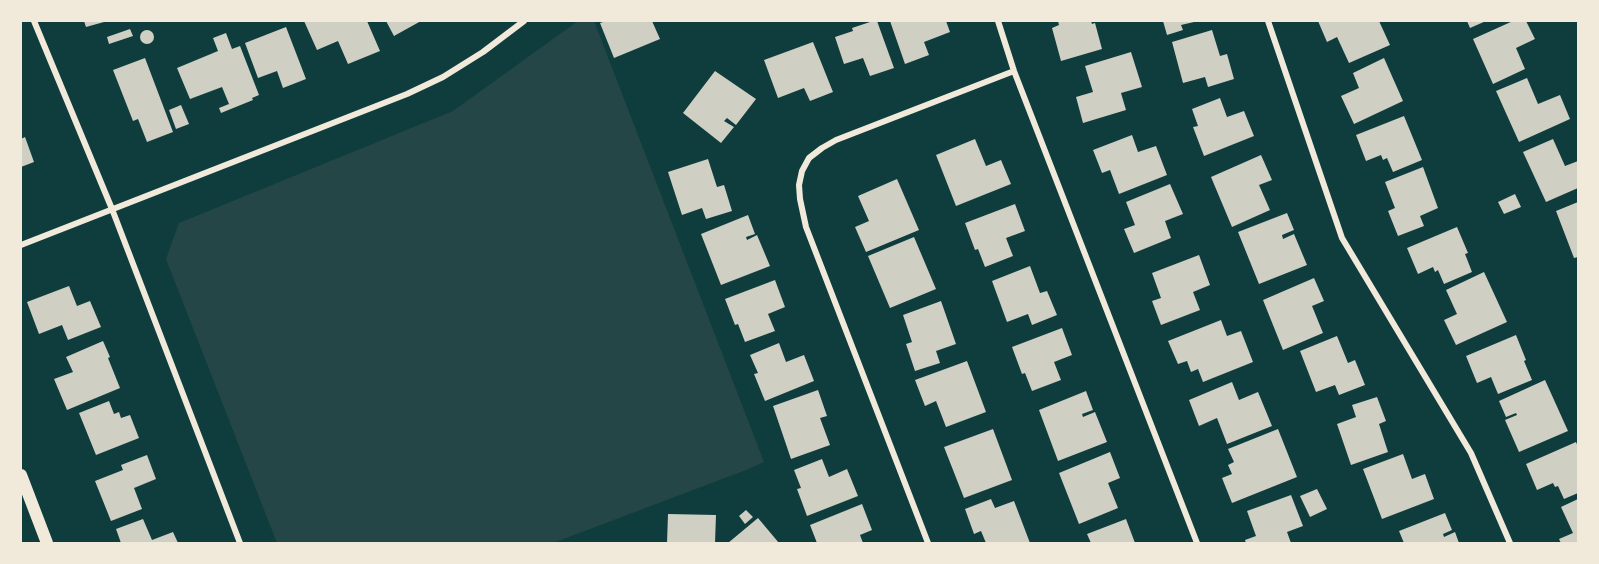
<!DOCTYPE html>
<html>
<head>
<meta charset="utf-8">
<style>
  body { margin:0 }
  #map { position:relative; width:1599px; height:564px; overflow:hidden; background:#0f3d3e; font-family:"IBM Plex Serif",serif }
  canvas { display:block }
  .frame { position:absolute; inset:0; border:22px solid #f1e9da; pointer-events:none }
</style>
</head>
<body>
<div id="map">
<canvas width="1599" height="564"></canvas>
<div class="frame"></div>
</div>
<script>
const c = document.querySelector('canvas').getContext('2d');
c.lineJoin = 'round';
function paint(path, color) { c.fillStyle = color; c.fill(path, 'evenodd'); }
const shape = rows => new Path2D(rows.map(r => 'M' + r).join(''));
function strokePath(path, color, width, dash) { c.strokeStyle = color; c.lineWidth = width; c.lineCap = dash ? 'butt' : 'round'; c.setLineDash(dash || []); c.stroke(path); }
paint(shape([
  [578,21,594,21,764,462,746,470,553,543,277,543,166,259,179,223,453,111]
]), '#244646');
paint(shape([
  [84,21,104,21,104,22,86,27],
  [304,21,367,21,380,51,348,64,338,41,317,50],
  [386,21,421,21,394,36],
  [606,21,652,21,660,39,614,58,600,23],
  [873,21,877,21,894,68,870,76,863,58,844,64,835,37,853,31,852,28],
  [890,21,946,21,950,32,924,42,929,55,905,64],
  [1058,21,1091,21,1092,24,1095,23,1102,49,1061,61,1052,28,1059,25],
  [1163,21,1194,21,1194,22,1181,25,1183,30,1167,35],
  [1318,21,1379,21,1390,45,1349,63,1337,37,1327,42],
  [1467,21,1486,21,1470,28],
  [1513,21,1526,21,1535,39,1516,48,1525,69,1493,84,1473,39],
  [286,27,306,79,283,88,277,71,258,78,245,43],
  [130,29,133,36,109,44,107,37],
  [1212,30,1220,56,1227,54,1234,79,1208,87,1205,77,1183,83,1172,42],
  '140 37a7 7 0 1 1 14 0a7 7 0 1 1-14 0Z',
  [226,33,232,49,240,46,259,95,252,98,253,100,221,113,219,108,229,104,222,87,190,99,177,68,218,51,213,38],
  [813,42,833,92,810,101,804,88,778,98,764,60],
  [1131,52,1142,87,1121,93,1126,110,1083,123,1076,97,1093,92,1085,66],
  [145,58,173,132,147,142,138,119,133,121,113,70],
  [1384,58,1403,101,1354,124,1341,96,1359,88,1353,73],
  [715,71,756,99,736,125,727,118,724,121,734,127,721,143,683,113],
  [1527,78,1538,104,1560,95,1570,119,1519,142,1496,91],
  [1220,98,1227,117,1244,111,1254,136,1204,156,1193,127,1198,126,1192,109],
  [181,105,189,124,176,129,169,110],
  [1404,116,1422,160,1393,172,1387,158,1383,160,1381,155,1366,161,1356,135],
  [1132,135,1138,152,1156,146,1167,175,1119,194,1110,170,1102,173,1093,150],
  [25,137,34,162,21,167,21,139],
  [975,139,986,166,1001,160,1011,184,956,206,936,155],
  [1553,139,1565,166,1578,161,1578,188,1546,202,1523,152],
  [1261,155,1272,180,1259,185,1270,210,1232,227,1211,177],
  [708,159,717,187,724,185,732,211,706,219,702,208,682,215,668,172],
  [1423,167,1438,208,1420,216,1424,226,1398,236,1388,211,1395,208,1385,182],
  [897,179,919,230,866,252,855,227,869,221,858,196],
  [1170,184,1183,214,1165,221,1171,238,1134,253,1124,229,1135,225,1126,202],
  [1515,194,1521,207,1504,214,1498,202],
  [1578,202,1578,257,1574,258,1556,211],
  [1015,204,1025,231,1006,238,1013,256,985,267,978,249,975,250,965,223],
  [1287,213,1294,230,1282,235,1283,239,1294,234,1307,265,1259,284,1238,232],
  [748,215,755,234,746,237,747,240,757,235,770,266,721,285,701,234],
  [1457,227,1468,253,1465,254,1472,272,1444,284,1438,270,1435,272,1433,267,1418,274,1407,248],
  [914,237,936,289,890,308,868,256],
  [1199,255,1210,285,1193,292,1200,310,1161,325,1152,301,1161,298,1152,273],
  [1030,266,1040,293,1047,291,1057,315,1032,325,1028,314,1007,322,992,281],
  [1484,272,1507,322,1456,345,1444,320,1457,314,1446,290],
  [1314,278,1324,301,1312,306,1323,333,1283,350,1263,300],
  [775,280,785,307,768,314,775,331,745,342,738,324,735,325,725,299],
  [69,286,77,306,90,301,101,327,68,340,62,325,39,334,27,302],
  [941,301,956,344,936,351,940,363,915,371,906,344,912,342,903,315],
  [1221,320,1227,336,1241,331,1253,362,1203,382,1198,369,1191,372,1187,361,1178,364,1168,341],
  [1062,328,1072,355,1054,362,1061,380,1032,391,1025,373,1022,374,1012,347],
  [1516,335,1526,360,1524,361,1532,380,1498,394,1491,377,1477,383,1466,356],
  [1337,336,1348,363,1355,360,1365,385,1339,395,1335,385,1316,392,1300,351],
  [103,341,110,357,108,358,120,388,67,410,54,379,73,372,66,357],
  [779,343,786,362,804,355,814,381,765,401,754,374,758,373,750,355],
  [967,361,986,412,946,427,936,401,925,406,915,380],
  [1545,380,1568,431,1519,452,1505,420,1517,415,1516,413,1506,417,1499,401],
  [1232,382,1239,400,1258,392,1272,426,1227,444,1217,418,1199,426,1189,400],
  [818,390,827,416,820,418,830,445,791,459,773,406],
  [1086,391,1093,410,1082,414,1083,417,1095,412,1107,442,1058,461,1039,410],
  [1377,397,1386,421,1379,424,1388,452,1351,465,1337,424,1356,417,1352,405],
  [109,401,114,414,119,412,121,418,130,415,139,438,96,455,79,413],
  [993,429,1012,480,964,498,944,447],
  [1278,429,1297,477,1232,503,1222,478,1232,474,1228,465,1234,462,1228,449],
  [1576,442,1578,447,1578,493,1564,499,1558,486,1555,487,1553,483,1537,490,1526,464],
  [1110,452,1120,478,1108,483,1118,508,1079,524,1059,473],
  [1403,454,1412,479,1425,474,1434,499,1382,519,1363,469],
  [147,455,156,479,134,488,142,509,111,521,95,481,123,470,121,465],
  [822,459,829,477,847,469,858,496,807,516,797,489,801,488,794,470],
  [1317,489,1327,509,1310,517,1300,496],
  [1291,495,1303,526,1287,532,1291,543,1246,543,1245,540,1256,536,1247,511],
  [991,499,995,508,1014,501,1030,543,986,543,981,531,974,534,965,509],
  [1578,499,1578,543,1561,543,1559,539,1573,533,1561,507],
  [862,504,872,530,860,535,863,543,817,543,810,525],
  [746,510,753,517,745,524,739,516],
  [1445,513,1452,530,1443,534,1444,537,1455,532,1459,543,1404,543,1399,531],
  [668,514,716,515,715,543,667,543],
  [758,518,779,543,728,543],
  [143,519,152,540,173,532,178,543,121,543,116,529],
  [1126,519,1135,543,1091,543,1087,534]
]), '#cfcfc3');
strokePath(shape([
  [34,21,112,209,240,543],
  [998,21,1014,71,1197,543],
  [1268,21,1342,238,1471,453,1510,543],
  [21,245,407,94,443,77,483,52,524,21],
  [928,543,806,227,800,199,799,185,802,171,809,158,822,148,836,140,1014,71]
]), '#f1e9da', 6);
strokePath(shape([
  [21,475,47,543]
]), '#f1e9da', 12);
</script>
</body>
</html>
